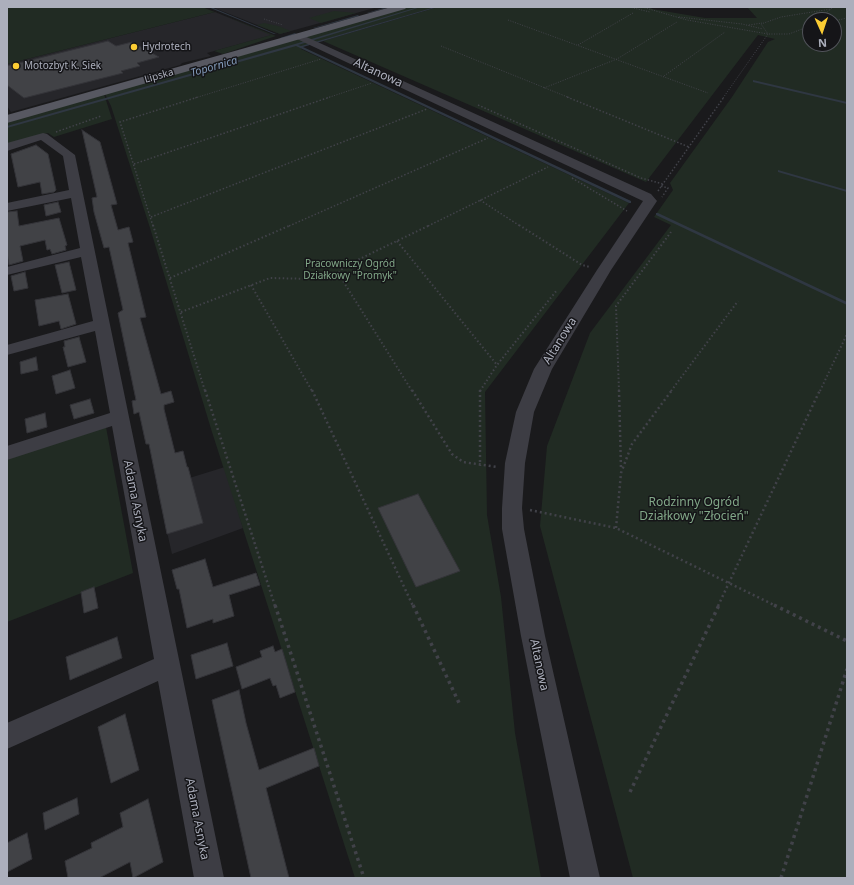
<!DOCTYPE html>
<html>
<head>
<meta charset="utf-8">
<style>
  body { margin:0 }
  #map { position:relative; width:854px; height:885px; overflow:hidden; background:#1a1a1c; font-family:"Noto Sans",sans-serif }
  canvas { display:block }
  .frame { position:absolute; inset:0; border:8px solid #acafbc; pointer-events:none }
  .north { position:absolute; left:802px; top:12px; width:40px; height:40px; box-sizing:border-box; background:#151518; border:1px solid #51535a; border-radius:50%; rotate:177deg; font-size:11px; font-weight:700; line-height:16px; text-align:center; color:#acafbc }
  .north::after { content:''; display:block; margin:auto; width:14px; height:18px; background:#fbcc33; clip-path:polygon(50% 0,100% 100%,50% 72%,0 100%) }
</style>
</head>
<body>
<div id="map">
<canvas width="854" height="885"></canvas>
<div class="frame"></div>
<div class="north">N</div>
</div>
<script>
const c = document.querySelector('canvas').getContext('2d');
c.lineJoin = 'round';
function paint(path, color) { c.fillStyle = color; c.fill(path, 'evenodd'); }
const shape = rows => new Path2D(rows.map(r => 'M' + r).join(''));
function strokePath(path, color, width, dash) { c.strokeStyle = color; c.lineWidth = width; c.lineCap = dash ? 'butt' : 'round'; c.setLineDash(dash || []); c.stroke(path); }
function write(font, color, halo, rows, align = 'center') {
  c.font = font + ' "Noto Sans",sans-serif'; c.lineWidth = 3; c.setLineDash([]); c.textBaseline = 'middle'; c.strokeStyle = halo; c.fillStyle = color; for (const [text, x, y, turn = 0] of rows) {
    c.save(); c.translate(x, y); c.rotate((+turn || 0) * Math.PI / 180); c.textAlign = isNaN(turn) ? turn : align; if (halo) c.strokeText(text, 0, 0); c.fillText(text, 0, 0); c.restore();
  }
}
paint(shape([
  [212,7,378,7,280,34],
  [215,12,272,35,207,53,211,56,182,63,180,65,11,112,7,106,7,64],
  [225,467,243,528,172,554,157,488]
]), '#26262a');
paint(shape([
  [7,7,202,7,276,36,223,54,214,51,271,35,215,12,7,64],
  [409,7,436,7,302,46,301,49,629,203,485,392,487,515,501,597,515,733,541,878,355,878,212,432,150,228,111,106,105,94],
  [438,7,650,7,652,9,705,18,757,18,747,7,847,7,847,878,633,878,540,526,547,446,590,333,671,225,654,217,673,190,670,183,732,97,768,42,775,39,758,35,646,182,323,41],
  [810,20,834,20,834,44,810,44],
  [334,11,356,13,321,23,309,18],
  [264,23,278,26,291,31,280,34,257,25],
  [104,94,112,119,54,137,48,133,7,145,7,122],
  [106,427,133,573,7,622,7,459]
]), '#212b23');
paint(shape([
  [208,7,211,7,276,34,274,34,208,7],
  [387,7,390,7,369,13,367,13,387,7],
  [418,7,421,7,298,45,301,46,435,7,438,7,303,47,631,201,631,203,629,203,296,46,7,128,7,126,295,44,418,7],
  [358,15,359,16,315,28,313,28,358,15],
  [295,33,296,34,281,39,280,38,295,33],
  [753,80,847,102,847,104,753,82,753,80],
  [778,170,847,190,847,192,778,172,778,170],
  [656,213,658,213,847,302,847,305,656,215,656,213]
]), '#2f3742');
const building = shape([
  [108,41,116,46,132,42,159,57,137,63,140,66,121,71,123,73,24,98,7,85,7,66,108,41],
  [82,130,100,142,117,204,111,205,118,230,129,227,133,242,128,243,146,317,140,318,161,394,171,391,174,402,164,405,164,409,175,453,183,451,187,467,188,467,203,523,167,534,149,444,146,444,139,412,134,414,132,401,136,400,118,313,123,310,109,247,104,248,94,212,92,198,97,197,82,130],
  [36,145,48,154,56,190,54,192,42,194,40,182,18,187,11,154,36,145],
  [58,202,61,212,46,216,44,205,58,202],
  [17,211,19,226,59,218,67,245,65,246,66,250,52,254,50,249,47,250,45,240,20,246,23,261,9,265,7,253,7,212,17,211],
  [69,262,76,290,62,293,55,265,69,262],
  [25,272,28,288,14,291,11,276,25,272],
  [68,294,76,324,61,329,59,321,39,326,35,300,68,294],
  [79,337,86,362,68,367,63,347,65,347,64,341,79,337],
  [36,357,38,370,21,374,20,362,36,357],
  [70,370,75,388,56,394,52,376,70,370],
  [90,399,94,413,74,419,70,405,90,399],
  [45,413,47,427,27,433,25,419,45,413],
  [418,494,460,571,416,587,378,508,418,494],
  [205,559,213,587,256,573,260,585,229,595,234,616,213,623,213,619,187,628,179,589,177,589,172,570,205,559],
  [94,587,98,608,84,613,81,592,94,587],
  [117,637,122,658,70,680,66,657,117,637],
  [227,643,233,666,196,679,191,655,227,643],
  [273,646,275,652,282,649,295,692,280,698,276,685,273,686,270,678,242,689,236,667,262,657,260,651,273,646],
  [239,690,246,723,259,770,314,748,319,766,266,788,289,878,251,878,212,700,239,690],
  [125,714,139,770,111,783,98,727,125,714],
  [77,798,79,814,45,830,43,813,77,798],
  [148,799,163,862,133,878,130,862,99,878,68,878,65,861,92,848,91,843,123,827,120,813,148,799],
  [27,833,32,859,7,872,7,843,27,833]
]);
paint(building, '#414246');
strokePath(building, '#343439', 1);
strokePath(shape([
  [629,7,650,12],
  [642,7,687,20,768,34,789,34,810,26],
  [679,17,742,24,763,29],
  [264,19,283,25],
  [508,20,708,93],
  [817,20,831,9],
  [834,21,847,18],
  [749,25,762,23],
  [578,45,633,13],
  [441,46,570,98],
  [664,76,725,32],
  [544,88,617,59,677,22],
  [195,98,321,59],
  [327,98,372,83],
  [723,98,768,34,761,24,781,17,831,9,833,7]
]), '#414249', 1, [1, 1.5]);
strokePath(shape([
  [567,97,689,147],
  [478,105,641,178,663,184],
  [56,132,101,116],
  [134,164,330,97],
  [572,178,627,211],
  [661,186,668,188,662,197],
  [658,191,724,97],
  [480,200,520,226],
  [151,217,427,109],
  [153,226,120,122,198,97],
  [289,226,488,138],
  [428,226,548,167]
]), '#414249', 1.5, [1.5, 2]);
strokePath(shape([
  [153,225,205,391],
  [519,225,582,265,590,267],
  [397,241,497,365],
  [170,278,291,225],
  [251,285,312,391],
  [181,312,270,278,313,279,338,273],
  [412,391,338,273,345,266,430,225],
  [480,391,497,365,557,290],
  [619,391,616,306,671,232],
  [671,391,738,301],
  [820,391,847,334]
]), '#414249', 2, [1.5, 2.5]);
strokePath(shape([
  [205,390,275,606],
  [312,390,413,606],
  [412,390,452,454,463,462,497,467],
  [480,390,480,466],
  [619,390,621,470],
  [530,510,616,528,776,606],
  [616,528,621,473,632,444,672,390],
  [718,606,820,390]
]), '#414249', 2.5, [2, 3]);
strokePath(shape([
  [275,605,364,878],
  [413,605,460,705],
  [774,605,847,641],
  [630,792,719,605],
  [781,878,847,669]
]), '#414249', 3.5, [3, 4]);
paint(shape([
  [300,34,651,194,657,201,611,270,552,369,534,412,525,463,522,508,524,529,545,636,600,878,570,878,521,636,502,529,502,508,505,463,516,412,534,369,597,270,643,201,297,39,297,35,300,34],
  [43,133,47,134,75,155,224,878,194,878,158,681,7,749,7,723,154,659,112,426,7,460,7,446,110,413,95,331,7,355,7,345,93,321,81,257,7,275,7,267,80,248,71,198,7,211,7,203,69,190,63,156,41,140,7,151,7,143,43,133]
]), '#3d3d44');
paint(shape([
  [391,7,407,7,405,9,7,123,7,115,391,7]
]), '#575861');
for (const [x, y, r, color] of [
  [134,47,4,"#fbcc33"],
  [16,66,4,"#fbcc33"]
]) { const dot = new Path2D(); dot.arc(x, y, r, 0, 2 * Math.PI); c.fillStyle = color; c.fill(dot); strokePath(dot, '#151518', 1.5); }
write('10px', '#acafbc', '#151518', [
  ["Hydrotech",142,47],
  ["Motozbyt K. Siek",24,66]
], 'left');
write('10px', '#acafbc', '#151518', [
  ["Lipska",159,76,-16]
]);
write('10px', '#82a888', '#151518', [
  ["Pracowniczy Ogród",350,264],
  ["Działkowy \"Promyk\"",350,276]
]);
write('italic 11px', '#829ab9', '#151518', [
  ["Topornica",214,67,-16]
]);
write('12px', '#acafbc', '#151518', [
  ["Altanowa",378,73,25],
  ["Altanowa",560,341,-58],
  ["Adama Asnyka",135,501,79],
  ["Altanowa",539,665,78],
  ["Adama Asnyka",197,819,79]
]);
write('12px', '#82a888', '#151518', [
  ["Rodzinny Ogród",694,503],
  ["Działkowy \"Złocień\"",694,517]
]);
</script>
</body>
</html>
